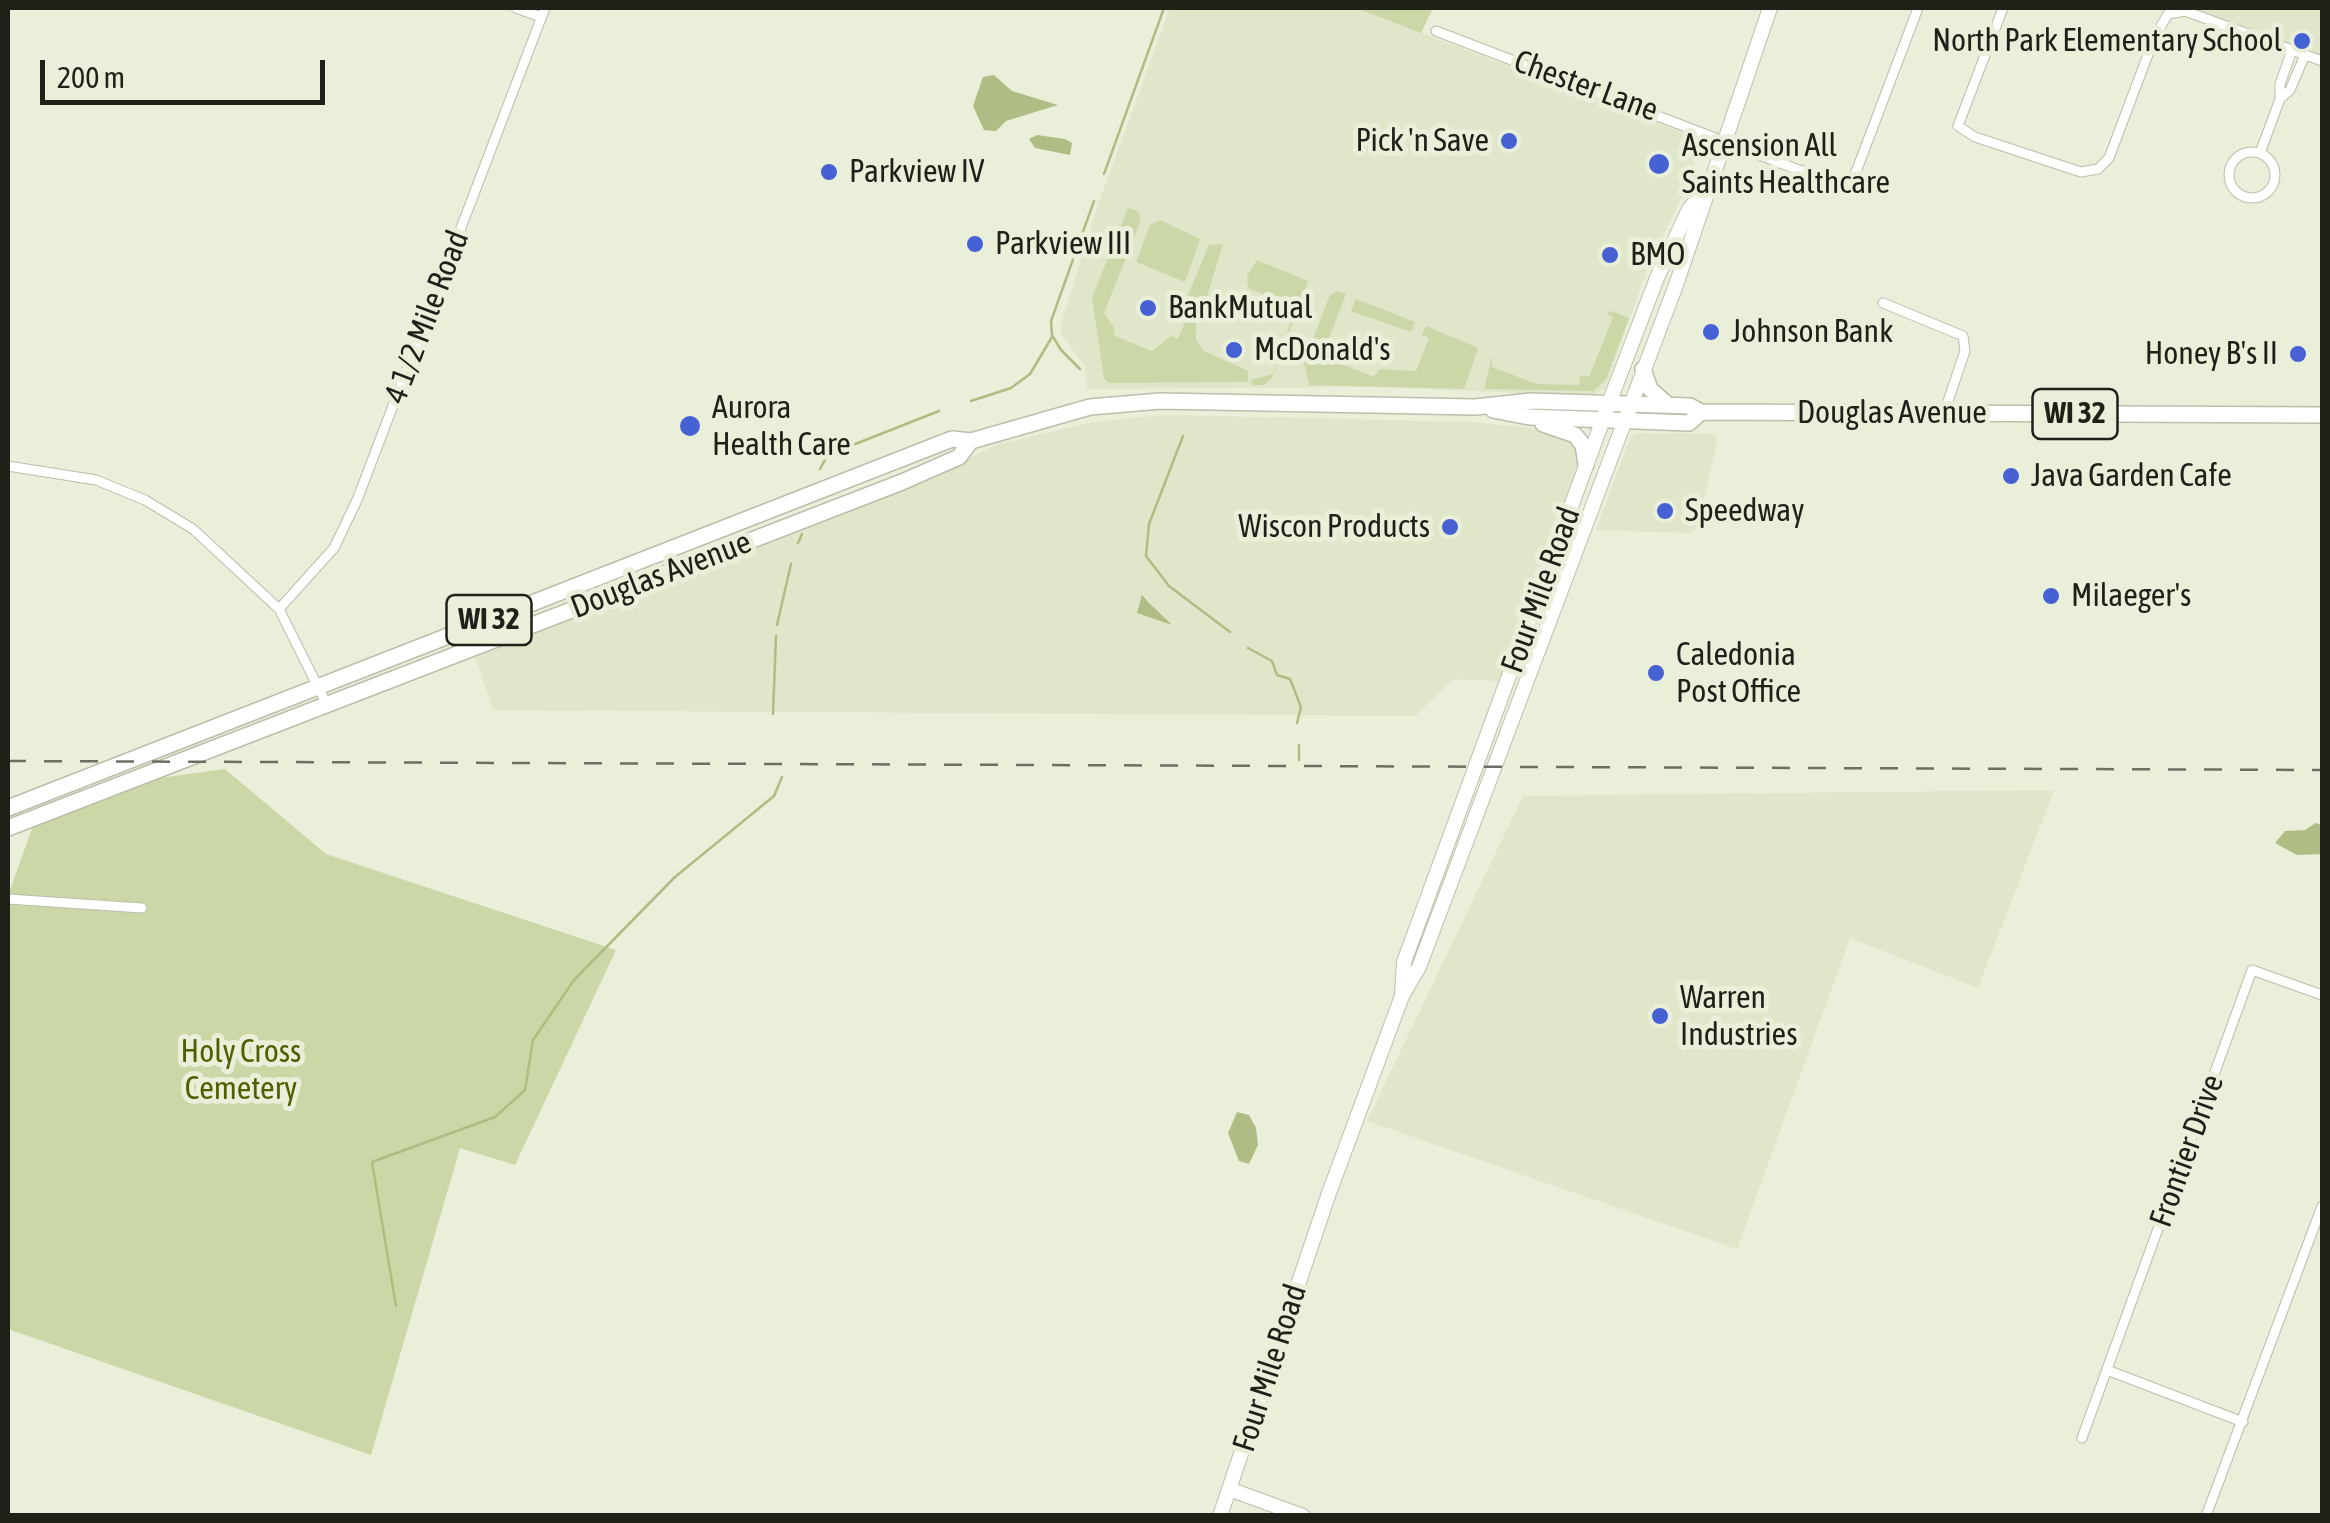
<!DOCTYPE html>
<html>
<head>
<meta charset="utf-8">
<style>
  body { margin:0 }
  #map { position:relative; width:2330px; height:1523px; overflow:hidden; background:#e9efd9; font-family:"Asap Condensed",sans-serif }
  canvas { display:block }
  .frame { position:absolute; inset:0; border:10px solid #1f2119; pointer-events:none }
  .scale { position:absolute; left:40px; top:60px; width:285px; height:45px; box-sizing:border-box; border:5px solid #1f2119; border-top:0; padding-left:12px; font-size:30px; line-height:35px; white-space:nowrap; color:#1f2119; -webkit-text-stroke:8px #e9efd9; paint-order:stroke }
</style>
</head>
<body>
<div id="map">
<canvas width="2330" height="1523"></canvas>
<div class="frame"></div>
<div class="scale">200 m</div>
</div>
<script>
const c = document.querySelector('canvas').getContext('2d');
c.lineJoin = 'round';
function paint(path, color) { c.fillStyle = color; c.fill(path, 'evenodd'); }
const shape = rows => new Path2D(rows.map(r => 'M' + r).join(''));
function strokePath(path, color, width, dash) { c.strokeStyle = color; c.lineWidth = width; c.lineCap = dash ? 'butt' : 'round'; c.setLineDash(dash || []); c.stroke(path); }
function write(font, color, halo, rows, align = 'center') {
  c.font = font + ' "Asap Condensed",sans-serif'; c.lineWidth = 10; c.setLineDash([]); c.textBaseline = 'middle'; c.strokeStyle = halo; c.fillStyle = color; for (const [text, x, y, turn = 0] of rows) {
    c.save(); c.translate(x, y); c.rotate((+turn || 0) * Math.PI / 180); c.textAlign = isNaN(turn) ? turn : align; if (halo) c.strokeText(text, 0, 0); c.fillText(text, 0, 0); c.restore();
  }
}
paint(shape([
  [1170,8,1356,8,1703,140,1680,201,1649,264,1605,389,1590,396,1378,387,1087,389,1085,366,1062,335,1061,324,1098,205],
  [2193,8,2322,8,2322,57,2241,26],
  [1166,415,1475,422,1562,432,1576,441,1578,463,1499,681,1453,679,1415,716,493,710,474,654,925,479,996,445,1093,422],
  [1636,433,1715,434,1717,441,1698,528,1691,533,1596,530,1629,441],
  [2054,790,1978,988,1850,938,1737,1249,1367,1121,1523,796]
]), '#dfe6c9');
paint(shape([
  [1356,8,1433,8,1421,33],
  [1128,208,1138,211,1141,220,1104,313,1115,329,1113,335,1152,351,1171,336,1178,339,1193,303,1186,300,1209,245,1223,244,1205,303,1196,316,1196,340,1204,351,1248,371,1248,382,1109,383,1104,378,1092,298],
  [1160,220,1200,239,1185,282,1136,262,1150,225],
  [1257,260,1308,281,1272,378,1264,385,1252,385,1251,380,1273,374,1296,307,1248,288,1247,276],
  [1337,291,1346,294,1322,356,1374,377,1380,369,1416,371,1429,338,1422,335,1426,326,1478,348,1464,389,1309,385,1304,362,1330,295],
  [1356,299,1415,322,1411,332,1351,311],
  [1612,311,1629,318,1606,379,1594,391,1484,389,1492,357,1492,367,1537,384,1579,385,1580,375,1589,377,1613,317,1606,313],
  [225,769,326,854,616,950,515,1165,460,1148,371,1455,8,1329,8,896,36,817,124,783]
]), '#cbd7a7');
paint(shape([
  [994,75,1012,91,1058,105,1006,121,996,131,984,130,973,106,983,77],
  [1037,135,1065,139,1072,143,1070,155,1035,148,1029,139],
  [1142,595,1149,603,1172,625,1137,613],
  [2316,823,2322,825,2322,854,2297,855,2275,843,2285,831,2305,830],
  [1237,1112,1249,1115,1256,1128,1258,1145,1249,1164,1239,1161,1228,1133]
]), '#afbc84');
strokePath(shape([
  [1104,174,1164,8],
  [1080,369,1061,350,1052,335,1051,321,1094,201],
  [971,401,1011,388,1030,374,1052,337],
  [1183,436,1149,524,1146,556,1169,586,1230,632],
  [820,469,826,458,840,450,939,411],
  [798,543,802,534],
  [777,625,791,564],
  [1248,648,1272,661,1277,675,1290,679,1301,707,1297,723],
  [773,714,776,636],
  [1299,760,1299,745],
  [396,1306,372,1162,495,1117,525,1090,533,1040,574,980,675,877,774,796,782,777]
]), '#afbc84', 2.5);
const street = shape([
  [516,8,541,17],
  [2003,8,1958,126,1975,137,2081,172,2098,169,2109,158,2155,36,2168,14,2185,11,2322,61],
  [1436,31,1796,169,1848,183,1856,172,1918,8],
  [2280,99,2290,90,2305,55],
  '2229 175a23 23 0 1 1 46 0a23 23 0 1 1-46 0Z',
  [2260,153,2280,99,2280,84,2292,50],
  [1883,303,1963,336,1965,351,1944,413],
  [8,466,96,480,145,500,193,529,279,609,326,703],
  [279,609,334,548,357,500,545,8],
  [8,899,142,908],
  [2107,1370,2243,1422],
  [2082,1438,2252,970,2322,995],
  [2206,1516,2322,1206]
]);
const secondary = shape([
  [1402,994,1404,962,1609,403,1657,278,1689,209,1703,193],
  [1229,1489,1303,1516],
  [1220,1516,1329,1193,1402,996,1419,967,1676,285,1770,8]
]);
const primary = shape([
  [1643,369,1650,389,1668,405],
  [1493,410,1529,417,1689,423,1701,412],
  [1543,424,1575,435,1583,445,1586,465],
  [8,808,952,439,971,441,1090,407,1160,401,1475,407,1531,401,1690,406,1701,412,2322,415],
  [8,828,902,482,959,457,971,441]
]);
strokePath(street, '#b9bfaa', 11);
strokePath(secondary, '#b9bfaa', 16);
strokePath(primary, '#b9bfaa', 18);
strokePath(street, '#fff', 9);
strokePath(secondary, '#fff', 14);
strokePath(primary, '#fff', 15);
strokePath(shape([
  [8,761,2322,770]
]), '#6c7063', 2.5, [18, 18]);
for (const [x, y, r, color] of [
  [2302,41,10,"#4661d4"],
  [1509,141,10,"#4661d4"],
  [1659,164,12,"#4661d4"],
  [829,172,10,"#4661d4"],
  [975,244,10,"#4661d4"],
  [1610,255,10,"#4661d4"],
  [1148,308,10,"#4661d4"],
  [1711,332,10,"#4661d4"],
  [1234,350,10,"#4661d4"],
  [2298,354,10,"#4661d4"],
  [690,426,12,"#4661d4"],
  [2011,476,10,"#4661d4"],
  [1665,511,10,"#4661d4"],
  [1450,527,10,"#4661d4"],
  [2051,596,10,"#4661d4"],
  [1656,673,10,"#4661d4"],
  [1660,1016,10,"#4661d4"]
]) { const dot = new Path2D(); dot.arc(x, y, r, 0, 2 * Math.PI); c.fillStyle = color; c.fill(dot); strokePath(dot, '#e9efd9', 4); }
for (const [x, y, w] of [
  [2075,414,85],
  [489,620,85]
]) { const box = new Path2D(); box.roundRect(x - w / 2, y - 25, w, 50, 8); c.fillStyle = '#e9efd9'; c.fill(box); strokePath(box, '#1f2119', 2.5); }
write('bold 30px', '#1f2119', null, [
  ["WI 32",2075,414],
  ["WI 32",489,620]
]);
write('32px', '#1f2119', '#e9efd9', [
  ["North Park Elementary School",2282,41,"right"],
  ["Pick 'n Save",1489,141,"right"],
  ["Ascension All",1682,146],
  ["Saints Healthcare",1682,183],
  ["Parkview IV",849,172],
  ["Parkview III",995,244],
  ["BMO",1630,255],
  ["BankMutual",1168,308],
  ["Johnson Bank",1731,332],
  ["McDonald's",1254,350],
  ["Honey B's II",2278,354,"right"],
  ["Aurora",712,408],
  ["Health Care",712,445],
  ["Java Garden Cafe",2031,476],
  ["Speedway",1685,511],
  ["Wiscon Products",1430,527,"right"],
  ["Milaeger's",2071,596],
  ["Caledonia",1676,655],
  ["Post Office",1676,692],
  ["Warren",1680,998],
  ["Industries",1680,1035]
], 'left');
write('32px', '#1f2119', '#e9efd9', [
  ["Chester Lane",1586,86,20],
  ["4 1/2 Mile Road",427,317,-69],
  ["Douglas Avenue",1892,413],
  ["Douglas Avenue",661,575,-21],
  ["Four Mile Road",1541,590,-70],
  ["Frontier Drive",2187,1151,-70],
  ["Four Mile Road",1270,1368,-72]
]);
write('32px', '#515f02', '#e9efd9', [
  ["Holy Cross",241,1052],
  ["Cemetery",241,1089]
]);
</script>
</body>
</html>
